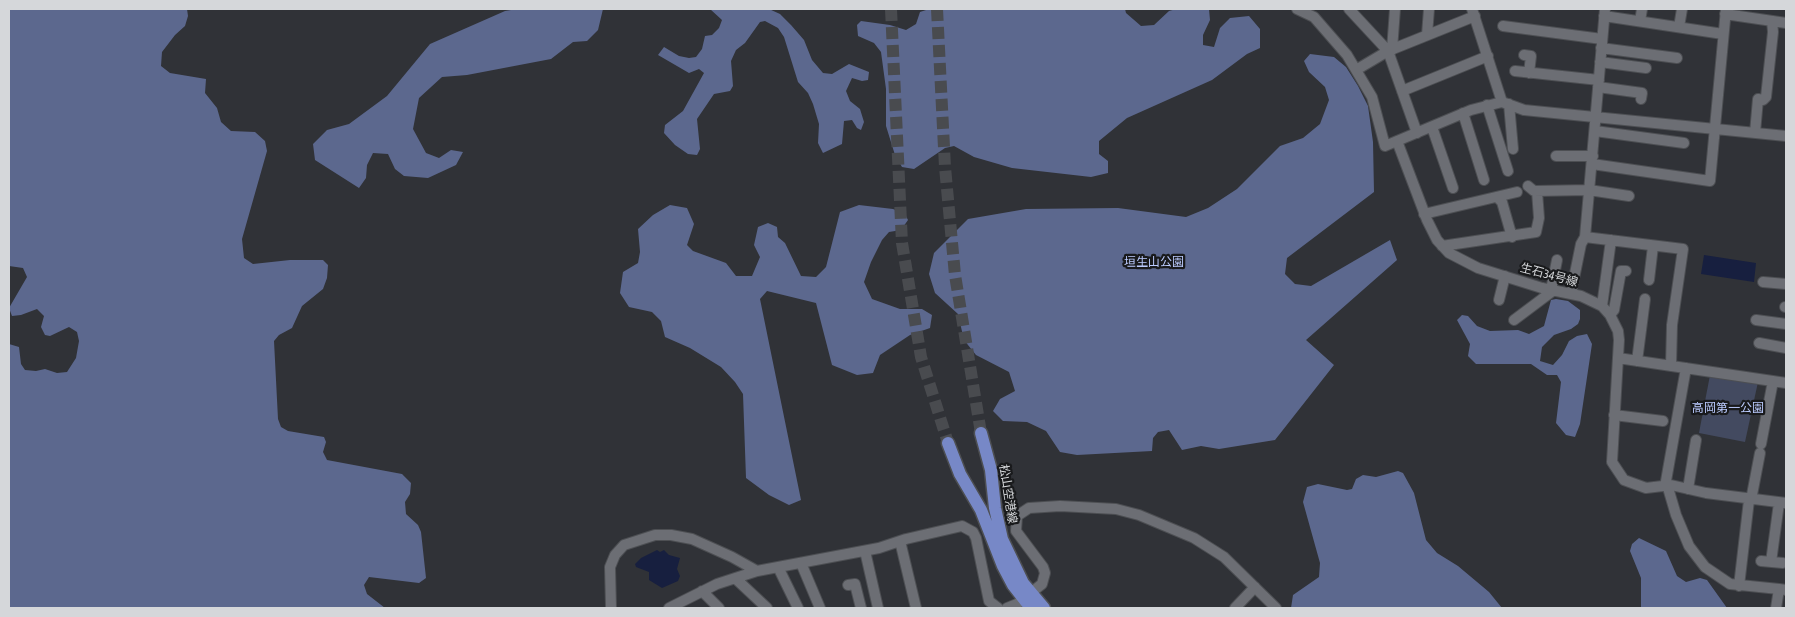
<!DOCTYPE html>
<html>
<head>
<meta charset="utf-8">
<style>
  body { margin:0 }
  #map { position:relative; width:1795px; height:617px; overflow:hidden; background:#303237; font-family:"Asap Condensed",sans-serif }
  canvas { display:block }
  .frame { position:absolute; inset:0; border:10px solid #d5d7da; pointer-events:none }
</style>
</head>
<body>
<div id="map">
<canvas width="1795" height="617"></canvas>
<div class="frame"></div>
</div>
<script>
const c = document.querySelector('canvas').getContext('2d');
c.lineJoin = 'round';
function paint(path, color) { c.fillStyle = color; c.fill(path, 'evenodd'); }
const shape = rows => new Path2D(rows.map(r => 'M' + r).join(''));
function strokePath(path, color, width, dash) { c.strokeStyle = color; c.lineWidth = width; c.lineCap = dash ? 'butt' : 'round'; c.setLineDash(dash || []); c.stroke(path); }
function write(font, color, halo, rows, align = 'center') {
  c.font = font + ' "Asap Condensed","Noto Sans JP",sans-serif'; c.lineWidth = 4.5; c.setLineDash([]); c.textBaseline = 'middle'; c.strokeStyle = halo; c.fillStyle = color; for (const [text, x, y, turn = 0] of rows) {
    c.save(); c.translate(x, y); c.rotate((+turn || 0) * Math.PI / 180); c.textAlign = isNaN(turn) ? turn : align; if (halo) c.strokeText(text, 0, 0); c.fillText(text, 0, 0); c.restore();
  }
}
paint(shape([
  [1710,375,1758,382,1745,442,1699,433]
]), '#434a60');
paint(shape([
  [9,9,187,9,188,16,185,26,175,35,162,52,161,66,170,73,206,79,205,93,217,108,221,122,231,131,255,132,265,141,267,151,242,239,244,258,253,264,290,260,323,260,328,265,327,278,323,289,302,306,292,328,279,335,274,341,278,419,281,427,288,431,324,437,326,442,323,452,327,460,402,474,411,483,410,494,405,502,406,514,418,525,421,532,426,578,419,583,369,577,364,585,367,594,385,608,9,608,9,344,19,347,21,364,25,370,36,371,45,369,57,373,67,372,76,358,79,341,77,332,69,327,50,336,45,335,41,327,44,316,37,309,21,315,12,316,9,308,27,277,23,268,9,266],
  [517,9,603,9,598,30,587,41,573,42,551,59,467,75,442,77,419,98,413,129,426,153,439,158,451,150,463,152,456,165,428,178,404,176,395,169,388,154,373,153,367,165,366,178,359,188,315,160,313,144,327,130,349,124,387,96,430,44,505,11],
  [710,9,769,9,780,14,791,25,804,40,812,60,823,73,832,74,849,64,869,72,868,80,862,81,852,78,846,91,850,101,860,109,864,122,861,130,857,128,852,120,844,121,842,144,823,153,818,143,819,124,813,104,808,93,798,82,784,37,778,28,765,21,760,22,745,43,736,50,731,61,733,86,730,91,714,94,697,119,700,149,697,155,688,154,675,145,664,133,665,125,683,111,704,73,699,69,689,73,658,55,664,47,679,56,689,58,696,57,702,49,705,36,712,35,719,28,722,20],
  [929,9,1125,9,1126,13,1141,26,1154,25,1169,11,1176,9,1209,9,1210,20,1203,35,1203,45,1214,47,1220,28,1230,18,1249,16,1260,29,1260,48,1247,54,1212,80,1127,118,1099,141,1099,154,1108,161,1108,173,1091,177,1012,168,974,157,954,146,945,148,914,169,902,167,895,155,886,126,886,89,881,52,874,43,858,36,857,25,861,21,890,25,906,30,916,24,920,12],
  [1310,54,1334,57,1346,67,1358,86,1368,106,1373,142,1374,192,1287,258,1285,274,1295,284,1311,286,1390,240,1397,260,1306,340,1334,365,1275,440,1219,449,1201,446,1182,450,1169,430,1158,432,1153,438,1152,451,1077,455,1060,452,1046,431,1027,422,1003,421,993,411,1000,399,1015,391,1009,372,976,355,964,340,958,314,935,293,929,274,934,253,968,219,1026,209,1118,208,1186,217,1208,208,1237,189,1280,146,1303,138,1320,124,1329,100,1325,87,1309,72,1304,61],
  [670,205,687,208,694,224,687,245,693,251,726,263,736,276,752,276,760,257,754,245,758,227,768,223,777,227,778,237,785,243,801,276,816,277,826,267,840,212,859,205,893,209,905,214,908,220,901,230,889,232,882,240,871,262,864,282,872,299,900,309,922,309,932,315,930,328,910,335,880,355,873,373,857,375,832,365,816,303,767,291,760,299,801,500,789,505,769,495,746,478,743,394,735,382,721,367,690,348,665,337,661,321,652,312,629,307,620,293,623,272,638,263,640,252,638,229,653,215],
  [1556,299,1568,301,1580,310,1580,319,1578,324,1571,329,1554,335,1542,347,1540,361,1553,365,1562,355,1569,341,1577,336,1587,334,1592,344,1580,424,1575,437,1566,435,1556,423,1561,382,1557,375,1547,375,1531,364,1476,364,1468,356,1470,344,1457,320,1462,315,1468,316,1477,326,1490,331,1518,330,1529,334,1544,326,1551,300],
  [1398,471,1403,473,1414,493,1426,540,1437,553,1458,566,1489,592,1502,608,1291,608,1293,595,1319,577,1320,563,1303,502,1307,487,1318,484,1347,490,1352,489,1356,479,1363,475,1376,477],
  [1639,538,1666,551,1677,576,1686,582,1700,578,1707,580,1727,608,1641,608,1641,578,1630,551,1632,544]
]), '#5c688e');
paint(shape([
  [1704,255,1756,263,1754,282,1701,274],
  [657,550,660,552,664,550,669,555,680,558,677,569,680,576,678,581,662,588,649,580,649,572,636,567,635,564,641,558]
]), '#171f3f');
strokePath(shape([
  [891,9,902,243,921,357,948,443],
  [937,9,945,167,955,275,981,433]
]), '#494b4f', 12, [12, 6]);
const minor = shape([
  [1297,9,1314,17,1347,55,1372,97,1385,146,1471,110,1502,102,1524,110,1786,136],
  [1349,9,1388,51,1417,133],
  [1472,9,1502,102],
  [1725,14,1786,23],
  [1604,16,1723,34],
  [1640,21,1642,9],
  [1503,26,1602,39],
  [1679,27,1682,9],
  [1427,35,1429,9],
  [1601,48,1677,58],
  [1392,50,1395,9],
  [1524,55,1531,56,1529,73],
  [1600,62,1646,68],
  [1356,70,1388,51,1475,16],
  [1515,71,1599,80],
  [1598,87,1642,93,1641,99],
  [1402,91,1488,56],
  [1509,104,1513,149],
  [1487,105,1508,171],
  [1463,113,1484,180],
  [1432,127,1453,188],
  [1595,131,1684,143],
  [1755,133,1758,99,1763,100,1766,97,1773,32,1772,21],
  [1397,141,1427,220,1437,240,1449,253,1478,268,1542,288,1581,296,1602,306,1610,315,1618,331,1619,340,1612,462,1624,480,1646,488,1671,485,1706,493,1786,503],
  [1556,156,1593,156],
  [1592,164,1710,181,1726,9],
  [1528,186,1534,191,1589,190,1629,196],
  [1498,198,1502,202,1512,237],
  [1424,214,1517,192],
  [1585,237,1683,249,1672,325,1671,366],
  [1442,246,1536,232,1539,218,1537,191],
  [1649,280,1653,246],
  [1763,282,1786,284],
  [1551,290,1557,260],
  [1571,293,1581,244,1585,237,1605,9],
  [1499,300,1505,276],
  [1602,306,1611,240],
  [1785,307,1786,307],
  [1610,315,1614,310,1621,271,1626,271],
  [1514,320,1554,290],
  [1756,320,1786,324],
  [1759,343,1786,348],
  [1618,358,1786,383],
  [1637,361,1645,299],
  [1686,368,1666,481,1676,515,1689,546,1705,567,1730,584,1779,589],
  [1614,415,1663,421],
  [1761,444,1773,381],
  [1688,489,1696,440],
  [1751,500,1760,453],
  [900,541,916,608],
  [865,551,878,608],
  [1761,561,1783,563],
  [1771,562,1779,503],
  [801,563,820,608],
  [778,567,798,608],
  [735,578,767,608],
  [848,585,855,584,861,608],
  [1739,586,1749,500],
  [702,591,719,608],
  [611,608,610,567,615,555,624,545,655,535,671,535,692,539,732,557,757,571],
  [669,608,717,584,757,571,879,548,906,539,962,526,973,532,976,538,989,601,998,608],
  [1007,608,1017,604,1042,584,1045,573,1043,567,1016,531,1017,516,1029,508,1060,506,1116,509,1139,515,1194,538,1224,557,1276,608],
  [1235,608,1255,587],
  [1776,608,1779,589,1786,590]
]);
const major = shape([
  [981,433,991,470,995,508,1002,539,1023,583,1044,608],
  [948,443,960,474,981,510,1003,566,1013,585,1031,608]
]);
strokePath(minor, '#4d4f53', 12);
strokePath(major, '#4d4f53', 15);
strokePath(minor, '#6c6e74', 10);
strokePath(major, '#7788c7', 12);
write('12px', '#bbcbfe', '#191a1c', [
  ["垣生山公園",1154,262],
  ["高岡第一公園",1728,408]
]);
write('12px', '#d5d7da', '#191a1c', [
  ["生石34号線",1549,275,15],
  ["松山空港線",1008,494,81]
]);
</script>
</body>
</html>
